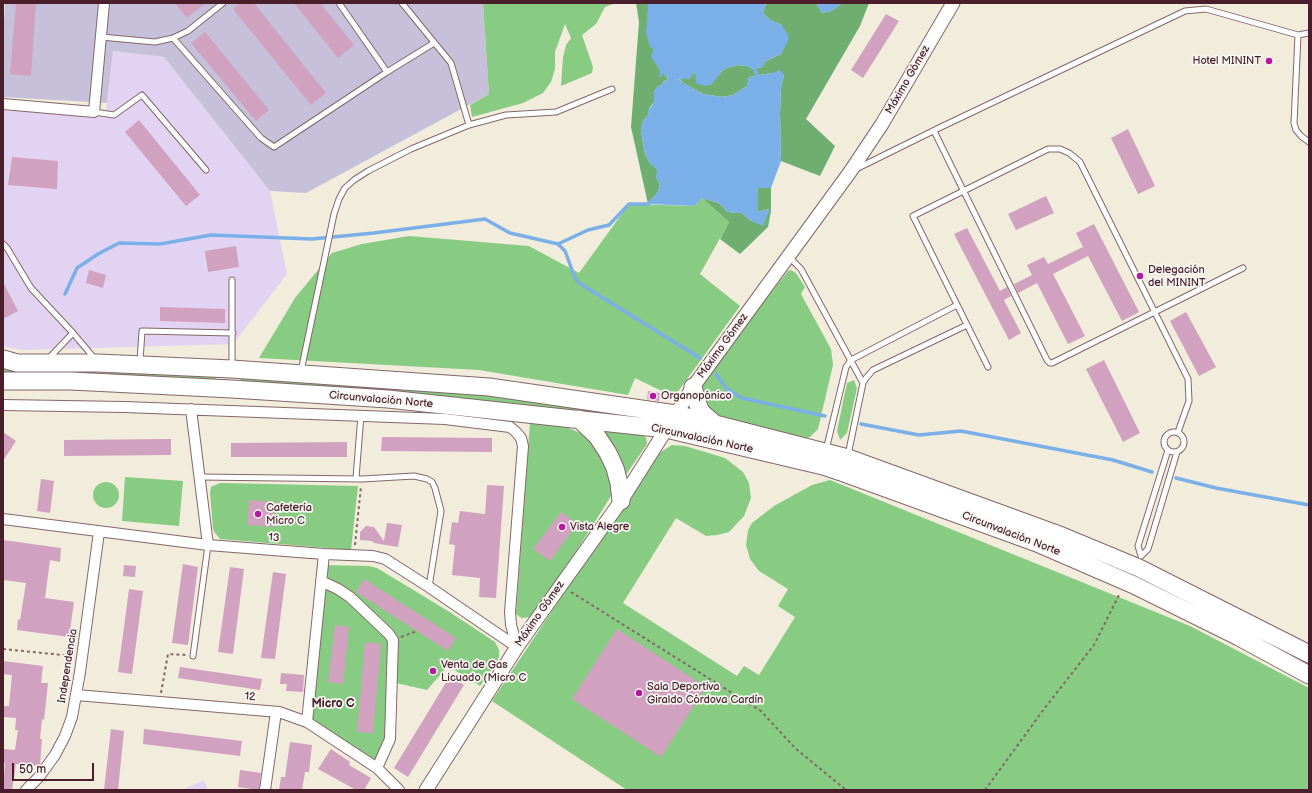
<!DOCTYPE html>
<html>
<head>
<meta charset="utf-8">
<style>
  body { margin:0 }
  #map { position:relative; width:1312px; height:793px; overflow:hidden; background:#f1ecdb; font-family:"Balsamiq Sans",sans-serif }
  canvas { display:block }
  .frame { position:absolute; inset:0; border:4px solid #4a1f2b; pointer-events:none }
  .scale { position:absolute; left:12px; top:763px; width:82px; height:18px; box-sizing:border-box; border:2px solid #4a1f2b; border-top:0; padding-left:5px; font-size:12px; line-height:14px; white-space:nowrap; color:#4a1f2b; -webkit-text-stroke:3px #f6f6f2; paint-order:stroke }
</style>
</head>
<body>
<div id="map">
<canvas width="1312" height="793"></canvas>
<div class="frame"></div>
<div class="scale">50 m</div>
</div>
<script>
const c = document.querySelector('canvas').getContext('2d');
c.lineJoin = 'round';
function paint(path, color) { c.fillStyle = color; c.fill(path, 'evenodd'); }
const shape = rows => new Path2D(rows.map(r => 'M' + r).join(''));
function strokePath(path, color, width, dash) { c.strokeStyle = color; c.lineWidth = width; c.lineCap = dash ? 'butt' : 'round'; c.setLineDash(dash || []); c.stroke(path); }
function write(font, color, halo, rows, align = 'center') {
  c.font = font + ' "Balsamiq Sans",sans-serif'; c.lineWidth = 3.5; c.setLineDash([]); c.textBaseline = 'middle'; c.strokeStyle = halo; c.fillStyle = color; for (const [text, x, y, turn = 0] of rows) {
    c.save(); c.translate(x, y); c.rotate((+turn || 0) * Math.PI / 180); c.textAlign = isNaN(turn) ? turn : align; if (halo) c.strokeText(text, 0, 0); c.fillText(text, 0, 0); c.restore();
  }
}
paint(shape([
  [113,51,164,57,270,191,287,274,233,344,22,350,3,346,3,110,104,117,107,103],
  [204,780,208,790,182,790]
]), '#e3d3f2');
paint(shape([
  [5,3,483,3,489,94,306,193,270,191,164,57,113,51,107,103,3,97,3,38]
]), '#c6c0da');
paint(shape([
  [483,3,616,3,605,7,596,24,582,35,593,67,592,73,561,86,563,57,566,45,571,38,565,24,555,52,555,69,551,82,543,93,523,103,472,117,470,105,489,94],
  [702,198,729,222,700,274,740,306,674,397,635,378,628,395,479,370,259,358,295,298,332,253,362,244,409,236,529,246,579,273,629,204,695,206],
  [791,270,796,273,805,287,801,294,831,349,833,365,818,429,810,437,803,439,710,414,697,386,788,271],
  [3,368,81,372,83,374,3,375],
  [111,372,213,375,216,378,215,380,108,374],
  [241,376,364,384,501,397,644,418,643,419,242,381,240,379],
  [854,380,857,388,847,433,840,440,837,431,847,383],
  [530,422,568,428,583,434,598,447,612,481,611,496,552,590,533,617,521,618,516,614],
  [595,428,643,434,646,438,647,444,623,479],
  [672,445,685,446,725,458,743,472,749,483,751,498,744,516,729,532,717,535,706,536,676,518,623,603,737,676,744,666,759,675,795,617,778,606,788,589,759,571,750,559,746,545,748,530,752,523,774,506,812,485,830,480,1190,626,1309,688,1309,790,627,790,492,701,656,455],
  [125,477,183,481,179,526,122,521],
  '93 495a13 13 0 1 1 26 0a13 13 0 1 1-26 0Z',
  [220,483,358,486,351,550,220,539,215,533,213,529,210,493,211,487],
  [323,565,369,566,377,568,448,611,495,642,499,650,499,656,497,662,480,686,448,666,427,690,392,682,390,739,377,768,307,722]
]), '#88cb83');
paint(shape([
  [636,3,648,3,654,49,652,57,660,70,660,77,661,77,661,74,664,74,668,78,667,80,663,82,662,85,657,87,654,92,654,102,650,107,648,113,650,114,649,114,643,121,641,131,645,154,650,163,658,170,656,177,660,184,658,192,648,204,631,127,639,22],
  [766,3,816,3,822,13,831,11,840,5,841,3,869,3,860,26,806,119,835,146,820,176,781,161,780,113,781,87,784,75,772,73,749,77,747,86,733,95,722,97,703,94,683,83,679,78,688,79,695,72,697,79,715,79,723,70,730,67,738,65,747,66,753,69,758,68,762,67,766,61,781,54,782,25,770,20,763,13],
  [758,188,771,188,771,211,768,227,740,254,720,239,729,222,702,198,719,203,728,212,737,213,742,213,751,221,769,209,758,212]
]), '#6eaf71');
paint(shape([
  [648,3,766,3,763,13,770,20,782,25,789,37,786,45,781,54,766,61,762,67,758,68,753,70,747,66,738,65,730,67,723,70,711,85,704,86,696,83,695,72,692,76,688,79,679,79,683,83,703,94,722,97,733,95,747,86,749,77,772,73,780,70,784,75,781,87,780,113,781,161,771,188,758,188,758,212,770,209,763,226,751,221,742,213,737,213,728,212,719,203,702,198,695,206,648,204,658,192,660,184,656,177,657,170,650,163,645,154,641,131,642,125,643,121,649,114,650,114,647,113,654,102,654,92,657,87,662,85,662,83,667,80,668,78,664,74,661,74,661,77,659,77,660,70,651,57,654,49,650,47,646,33],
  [816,3,841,3,840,5,831,11,822,13]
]), '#7aafe8');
strokePath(shape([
  [754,66,758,79],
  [558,244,565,251,575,278,579,283,700,358],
  [65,294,77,268,98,254,119,243,160,244,211,235,312,239,374,233,485,219,510,233,558,244,588,230,609,225,629,204,648,204,652,201],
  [716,374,727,389,742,398,825,416],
  [861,424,919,435,961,431,1113,460,1152,472],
  [1176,478,1216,488,1309,505]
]), '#7aafe8', 3.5);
paint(shape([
  [16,3,36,3,31,76,10,74],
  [175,3,206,3,187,18],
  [240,3,254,3,326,93,311,105,233,9],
  [294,3,320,3,354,45,338,58],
  [886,14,899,21,863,78,851,70],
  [205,32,269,110,256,121,191,43],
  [139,120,200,195,186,206,125,132],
  [1128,129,1155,186,1138,194,1111,138],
  [12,157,58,161,57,189,8,185],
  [1046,196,1054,213,1016,230,1008,214],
  [1094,224,1139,312,1122,321,1088,256,1053,274,1085,336,1068,344,1037,283,1018,293,1014,284,1032,275,1027,265,1044,257,1048,264,1083,247,1076,233],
  [967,228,1000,291,1007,287,1011,296,1004,300,1021,333,1009,340,954,234],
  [236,246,239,267,208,272,205,251],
  [89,270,106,275,103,288,86,283],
  [3,282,18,311,3,319],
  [160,307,225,309,225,323,160,321],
  [1186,312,1216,367,1199,376,1170,321],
  [1104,360,1140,433,1123,442,1086,369],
  [648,391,660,393,659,401,647,399],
  [3,432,16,441,3,461],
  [382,437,492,438,492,452,381,451],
  [171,439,171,455,64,456,64,440],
  [347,442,347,457,231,457,231,443],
  [41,479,54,481,50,513,37,511],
  [487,485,504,486,496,598,479,597,480,578,452,575,455,545,449,544,452,522,458,523,460,511,485,514],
  [249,500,275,502,273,527,247,525],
  [561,512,577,524,550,561,533,549],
  [387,523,402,525,398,547,374,543,372,541,360,540,360,532,366,526,374,527,384,541],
  [3,540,61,548,60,562,50,560,45,598,74,602,69,637,17,630,18,619,20,620,26,583,3,580],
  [183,564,198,567,188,645,172,643],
  [124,565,136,566,135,577,123,576],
  [230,567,244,569,233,654,218,652],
  [273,572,286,574,275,659,261,658],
  [364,579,456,638,448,651,356,592],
  [129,589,143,591,132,674,118,672],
  [335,625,349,627,343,684,328,682],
  [617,629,706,687,661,757,572,699],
  [365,642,381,644,373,733,357,732],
  [3,661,43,666,41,683,48,683,44,720,42,719,40,739,42,739,40,765,39,766,16,764,12,790,3,790,5,763,3,763,3,749,15,750,18,730,15,730,16,718,3,717,3,706,9,706,12,675,3,674],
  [180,667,262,679,260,690,178,678],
  [281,673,304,675,303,692,286,691,287,684,280,684],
  [450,676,464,685,408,777,394,768],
  [111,729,124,731,118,790,104,790],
  [144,729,242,741,240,756,143,744],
  [290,742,312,745,309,772,305,772,302,790,279,790,281,777,285,777],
  [331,749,350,762,349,765,371,778,364,790,356,790,318,769],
  [240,770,261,773,259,790,238,787]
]), '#d1a1c0');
const lane = shape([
  [339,3,387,72],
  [402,3,451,63,469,125],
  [1298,35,1294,123,1296,130,1301,136,1309,142],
  [101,37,155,42,173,38,188,31,223,3],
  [173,38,261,138,274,147,387,72,434,43],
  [94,112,114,115,142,95,206,170],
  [934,131,1047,360,1050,363,1052,363,1243,268],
  [856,169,941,127,1185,11,1206,9,1298,35,1309,33],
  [3,244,7,248,31,288,73,333,95,359],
  [789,257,801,269,863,383],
  [232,280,232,366],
  [49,358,73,333],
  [140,361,142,331,233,333],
  [988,367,913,216,1048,149,1060,149,1069,153,1080,162,1188,379,1189,401,1178,432],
  [301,371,334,214,339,199,345,188,354,180,368,171,411,149,469,125,506,115,556,112,612,89],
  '1164 442a10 10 0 1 1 20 0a10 10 0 1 1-20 0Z',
  [826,450,846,367,851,360,957,305],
  [1168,450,1138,546,1141,556,1148,549,1177,452],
  [848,455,863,383,866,378,873,370,967,325],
  [200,477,362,479,414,476,427,479,432,482,435,488,441,511,429,587],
  [356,478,361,415],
  [193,656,208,545]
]);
const street = shape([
  [3,104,94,112,104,3],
  [3,405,124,407,445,419,510,427,516,432,521,438,523,446,510,612,511,625,517,647],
  [191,409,208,545],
  [3,519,208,545,324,554,373,556,385,559,429,587,517,647],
  [321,581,338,589,350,597,389,634,393,640,390,739,377,768],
  [76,695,279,712,307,722,377,768,399,790],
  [307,722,324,554],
  [26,790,39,777,55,755,65,736,72,717,80,672,99,532],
  [265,790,276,712]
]);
const secondary = shape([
  [426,790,517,647,621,501,693,387,850,172,882,124,953,3]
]);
const highway = shape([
  [3,359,17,363,98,363,232,369,489,387,676,414,848,458,1062,536,1139,568,1309,654],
  [3,381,71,381,232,389,388,399,666,429,823,466,844,473,1037,543,1134,585,1239,637,1309,675],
  [693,387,697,402,701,412,715,424],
  [579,419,597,436,608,453,615,468,619,483,621,501]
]);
strokePath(lane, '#846769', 7);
strokePath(street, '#846769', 12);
strokePath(secondary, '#846769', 15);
strokePath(highway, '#846769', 19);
strokePath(shape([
  [355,545,361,486],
  [571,592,761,711,795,748,846,790],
  [401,637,417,631],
  [3,649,73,656],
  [161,693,168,654,186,655],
  [985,790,1044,709,1094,645,1120,593]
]), '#846769', 2, [3, 3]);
strokePath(lane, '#fff', 5);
strokePath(street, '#fff', 10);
strokePath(secondary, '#fff', 13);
strokePath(highway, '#fff', 17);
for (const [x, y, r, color] of [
  [1269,61,4,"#b5179e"],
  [1140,276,4,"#b5179e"],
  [653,396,4,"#b5179e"],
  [258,514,4,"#b5179e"],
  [562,527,4,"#b5179e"],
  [433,671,4,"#b5179e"],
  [639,693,4,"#b5179e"]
]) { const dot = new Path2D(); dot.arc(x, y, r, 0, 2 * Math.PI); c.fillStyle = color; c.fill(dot); strokePath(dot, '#f6f6f2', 1.5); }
write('11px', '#4a1f2b', '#f6f6f2', [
  ["Hotel MININT",1261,61,"right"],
  ["Delegación",1148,270],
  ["del MININT",1148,283],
  ["Organopónico",661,396],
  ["Cafetería",266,508],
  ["Micro C",266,521],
  ["Vista Alegre",570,527],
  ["Venta de Gas",441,665],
  ["Licuado (Micro C",441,678],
  ["Sala Deportiva",647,687],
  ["Giraldo Córdova Cardín",647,700]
], 'left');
write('11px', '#4a1f2b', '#f6f6f2', [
  ["Máximo Gómez",908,80,-60],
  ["Máximo Gómez",723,346,-54],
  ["Circunvalación Norte",381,400,5],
  ["Circunvalación Norte",702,439,12],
  ["Circunvalación Norte",1011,534,21],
  ["13",274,538,5],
  ["Máximo Gómez",540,614,-55],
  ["Independencia",68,666,-81],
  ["12",250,697,5]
]);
write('bold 12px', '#4a1f2b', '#f6f6f2', [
  ["Micro C",333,704]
]);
</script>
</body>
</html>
